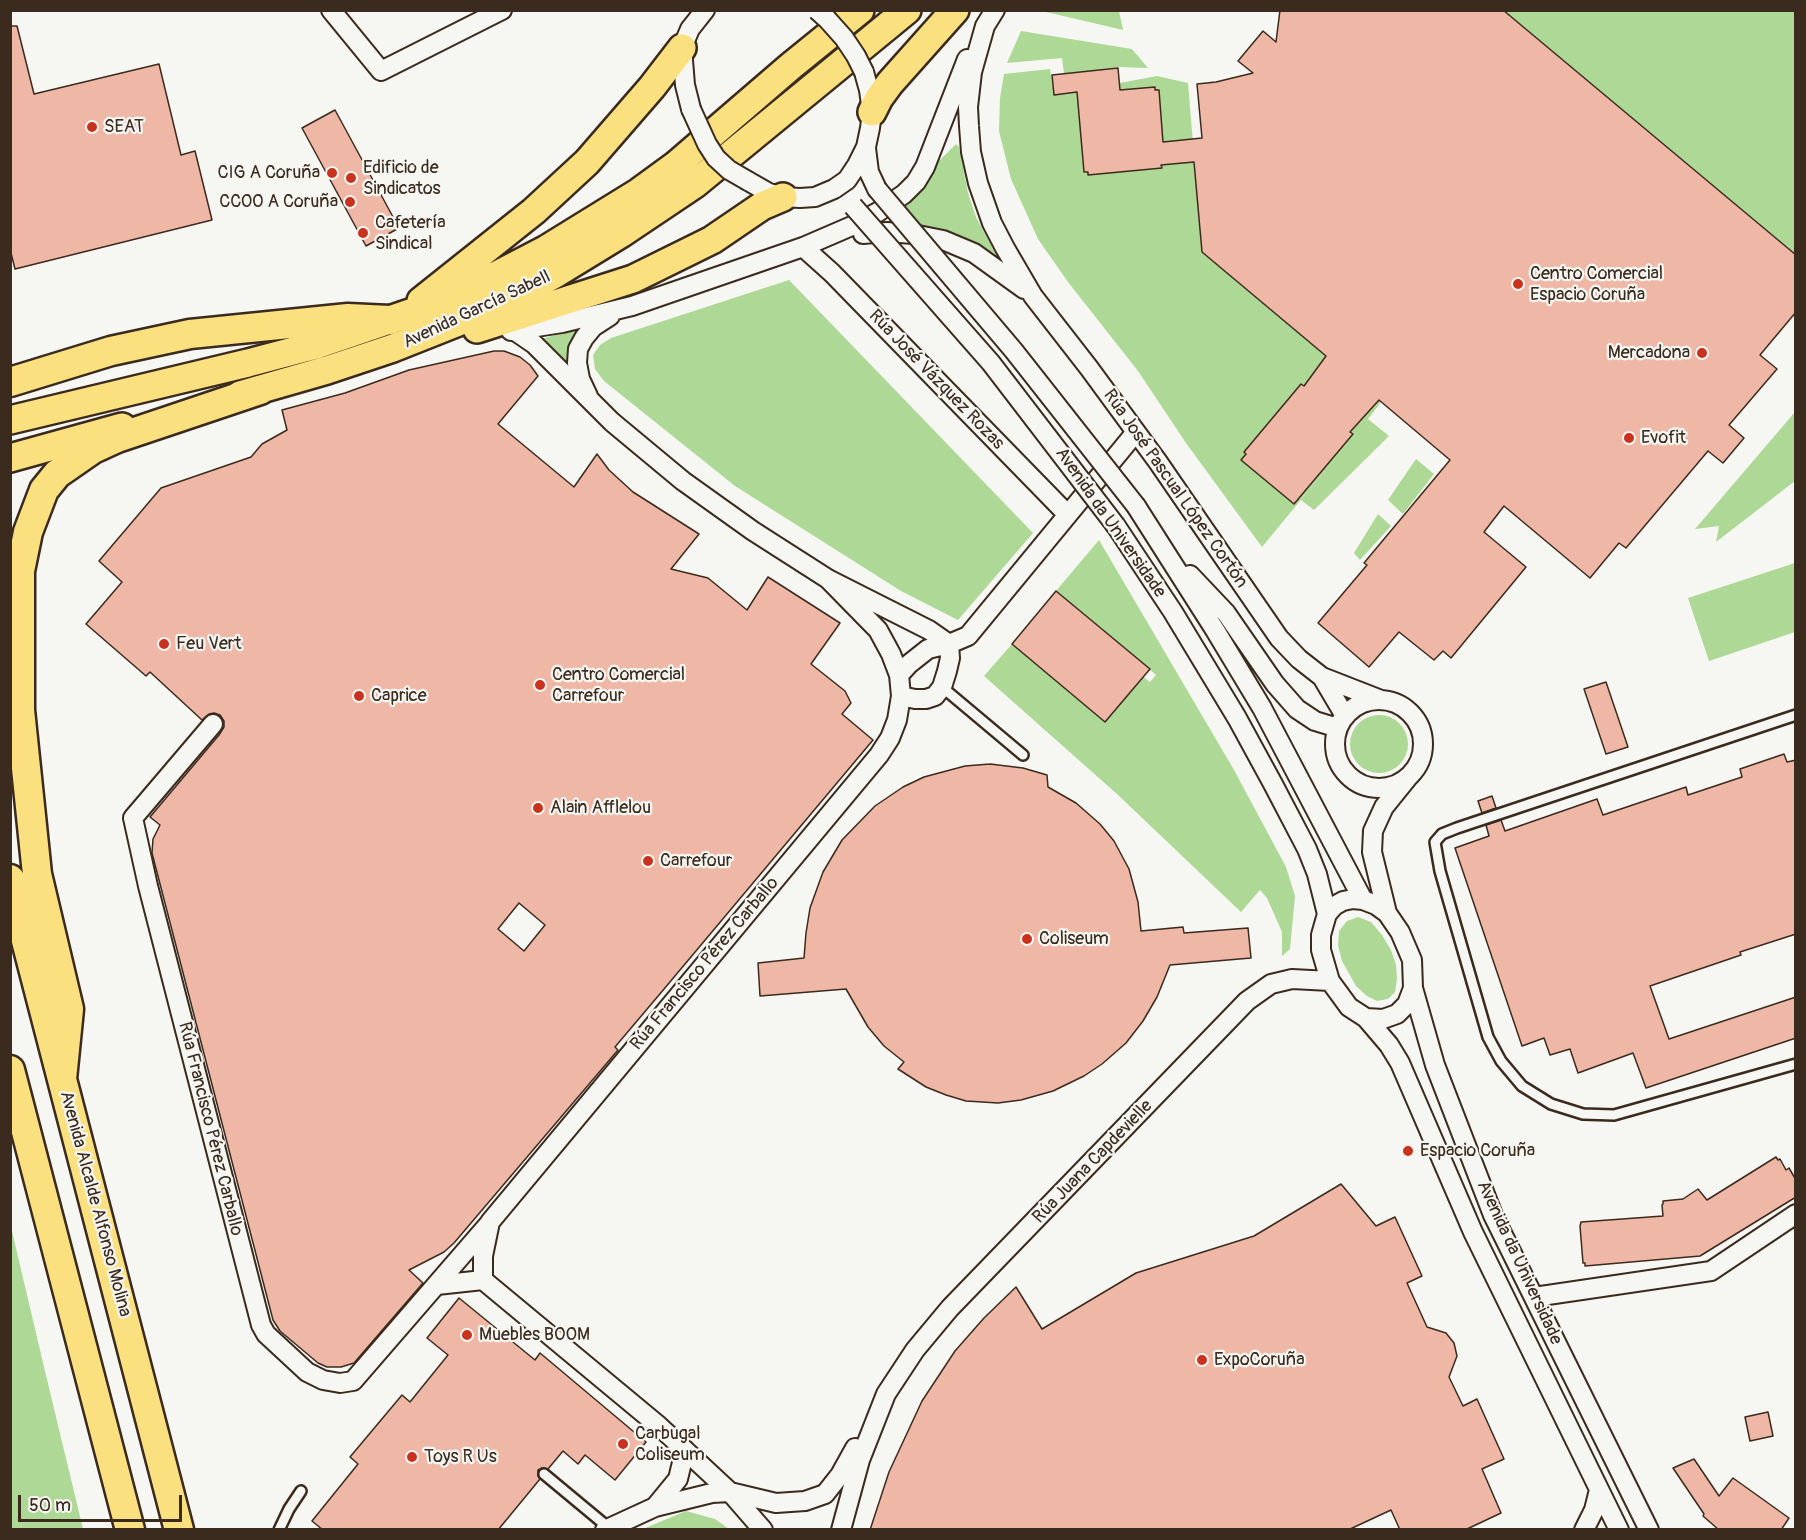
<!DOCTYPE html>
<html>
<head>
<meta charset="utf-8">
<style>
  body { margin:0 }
  #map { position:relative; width:1806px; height:1540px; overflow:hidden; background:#f6f6f2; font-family:Pangolin,sans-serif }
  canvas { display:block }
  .frame { position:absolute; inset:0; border:12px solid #3b2a1e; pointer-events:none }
  .scale { position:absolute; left:18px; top:1495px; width:164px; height:27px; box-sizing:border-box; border:3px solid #3b2a1e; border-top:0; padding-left:8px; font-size:18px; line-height:21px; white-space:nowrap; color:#3b2a1e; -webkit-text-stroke:4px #f6f6f2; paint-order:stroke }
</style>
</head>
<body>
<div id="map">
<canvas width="1806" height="1540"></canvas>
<div class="frame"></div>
<div class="scale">50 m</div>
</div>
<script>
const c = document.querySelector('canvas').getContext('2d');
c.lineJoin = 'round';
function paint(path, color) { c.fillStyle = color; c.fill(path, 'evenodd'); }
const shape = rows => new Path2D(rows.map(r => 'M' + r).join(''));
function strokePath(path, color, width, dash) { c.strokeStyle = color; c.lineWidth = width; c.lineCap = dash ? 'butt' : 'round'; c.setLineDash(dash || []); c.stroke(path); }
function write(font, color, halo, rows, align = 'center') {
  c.font = font + ' Pangolin,sans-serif'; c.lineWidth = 4.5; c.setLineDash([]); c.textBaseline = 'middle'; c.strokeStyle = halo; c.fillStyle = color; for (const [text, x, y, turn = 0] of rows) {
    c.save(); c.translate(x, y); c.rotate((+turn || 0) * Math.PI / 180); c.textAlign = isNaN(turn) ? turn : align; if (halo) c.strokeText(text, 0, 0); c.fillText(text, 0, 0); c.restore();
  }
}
paint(shape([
  [1042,11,1119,11,1123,30],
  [1503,11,1795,11,1794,254],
  [1021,31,1132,49,1148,68,1118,67,1064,74,1062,58,1007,63],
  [1050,69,1054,95,1120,88,1120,83,1157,76,1188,83,1202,252,1381,402,1368,419,1389,436,1314,510,1301,500,1365,422,1262,547,1186,443,1138,371,1068,282,1038,239,1011,179,999,131,1000,98,1004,74],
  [956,144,959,147,968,193,976,217,998,258,929,230,887,223,913,200,930,178,938,162],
  [789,280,1033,533,958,620,901,591,735,486,604,381,595,369,593,355,600,345,611,338],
  [580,327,570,346,569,375,542,339],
  [1795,412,1795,481,1716,542,1719,526,1695,529],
  [1416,459,1434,474,1403,514,1388,500],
  [1378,514,1391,526,1360,560,1354,553],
  [1099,540,1234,770,1286,867,1295,896,1290,949,1282,956,1282,932,1267,898,1260,890,1241,912,1117,794,984,676,1012,644,1105,722,1143,677,1150,682,1156,675,1056,591],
  [1795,563,1795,632,1709,661,1688,598],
  '1350 744a29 29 0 1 1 58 0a29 29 0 1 1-58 0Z',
  [1358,917,1371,922,1382,935,1391,950,1396,965,1397,979,1395,992,1388,999,1377,1001,1367,996,1356,986,1342,961,1338,945,1339,931,1347,921],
  [11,1227,44,1367,83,1529,11,1529],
  [686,1511,715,1519,729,1529,643,1529]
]), '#aed895');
const building = shape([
  [1280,10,1503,10,1796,255,1796,312,1760,355,1777,369,1729,425,1744,438,1723,463,1708,451,1626,548,1619,543,1590,578,1504,506,1484,532,1526,567,1451,658,1443,651,1434,660,1399,632,1369,667,1318,623,1367,565,1364,563,1450,460,1379,400,1350,432,1353,434,1294,504,1241,460,1246,454,1244,452,1301,384,1304,386,1326,356,1202,252,1194,162,1161,165,1162,168,1088,175,1088,172,1084,172,1077,92,1054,95,1052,75,1118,68,1120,90,1155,87,1155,90,1159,90,1163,142,1202,138,1197,84,1216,82,1253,73,1238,61,1263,31,1276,42,1280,10],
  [10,26,17,26,34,94,159,64,181,155,195,151,212,220,15,269,10,249,10,26],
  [335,110,399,228,366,246,302,128,335,110],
  [494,351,504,351,520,357,530,365,538,376,498,424,574,487,597,454,609,470,633,492,699,534,671,569,708,578,747,610,768,577,840,623,811,664,845,691,851,703,842,714,873,740,659,995,615,1047,618,1050,454,1243,444,1252,409,1270,423,1283,354,1363,341,1367,327,1367,318,1363,280,1331,273,1320,152,853,153,839,160,825,150,817,219,735,224,727,224,721,220,715,214,713,209,714,202,720,150,672,146,676,86,624,122,582,99,561,161,488,251,457,262,444,287,430,282,410,345,393,409,370,494,351],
  [519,903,545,925,524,951,498,929,519,903],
  [1056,591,1150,669,1105,722,1012,644,1056,591],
  [1606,682,1628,747,1606,754,1584,689,1606,682],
  [1784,754,1787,762,1796,760,1796,934,1740,952,1741,955,1650,986,1669,1039,1796,997,1796,1038,1646,1088,1633,1053,1578,1073,1570,1049,1550,1055,1544,1038,1522,1046,1455,848,1489,836,1486,825,1501,820,1505,831,1597,799,1603,815,1686,787,1688,795,1742,777,1740,769,1784,754],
  [990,764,1023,768,1047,775,1048,787,1076,803,1100,824,1114,841,1129,869,1138,902,1141,931,1183,927,1184,933,1248,928,1251,958,1170,965,1157,997,1143,1021,1126,1043,1102,1064,1084,1076,1053,1091,1021,1100,998,1103,966,1101,946,1095,926,1087,898,1069,904,1062,884,1046,868,1027,846,989,760,996,758,963,804,958,806,933,810,908,823,872,842,840,875,806,903,787,924,777,965,766,990,764],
  [1492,796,1496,808,1482,813,1478,801,1492,796],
  [1776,1157,1778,1160,1780,1159,1786,1170,1789,1168,1796,1180,1796,1197,1700,1256,1585,1266,1585,1263,1583,1263,1580,1226,1581,1222,1663,1216,1662,1205,1663,1204,1663,1201,1683,1199,1698,1189,1707,1200,1776,1157],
  [1341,1184,1376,1226,1395,1217,1422,1276,1407,1283,1427,1327,1446,1333,1454,1343,1457,1356,1449,1377,1463,1406,1477,1399,1504,1459,1482,1469,1501,1513,1465,1530,1400,1530,1391,1510,1348,1530,870,1530,889,1472,922,1401,955,1351,984,1318,1016,1287,1042,1329,1136,1273,1254,1236,1341,1184],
  [459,1298,535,1360,540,1353,646,1442,615,1480,585,1455,578,1464,563,1451,548,1469,542,1468,538,1470,538,1476,540,1479,498,1530,323,1530,312,1521,358,1464,350,1457,402,1395,410,1402,448,1355,427,1338,459,1298],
  [1768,1412,1773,1436,1750,1441,1745,1417,1768,1412],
  [1694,1459,1719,1496,1733,1478,1789,1518,1781,1530,1719,1530,1703,1516,1704,1514,1673,1468,1694,1459]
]);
paint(building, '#efb7a5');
strokePath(building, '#3b2a1e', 1.5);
const service = shape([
  [942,687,1023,755],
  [1796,715,1457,828,1442,834,1435,842,1440,871,1488,1037,1501,1061,1522,1086,1551,1104,1583,1114,1614,1115,1796,1064],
  [544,1474,609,1528],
  [279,1530,289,1509,301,1491]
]);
const minor = shape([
  [331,10,381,71,502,10],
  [995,10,985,26,972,72,968,107,969,126,971,152,978,183,992,223,1005,248,1033,296,1089,368,1158,462,1279,638,1299,659,1322,677,1381,700],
  [691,109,685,85,682,48,690,29,705,10],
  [866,148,869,172,877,189],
  [748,181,769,193,783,197,800,198,815,197,834,189,847,180,857,165,866,147,870,128,872,112,869,90,864,72],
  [863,234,887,232,913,234,943,240,974,253,1024,289],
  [803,247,832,273,1067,514],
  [511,331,562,323,632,306,803,247,854,225,878,212,904,194,916,182,925,167,967,59],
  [515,331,534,344,612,422,683,481,753,531,828,579,929,630,949,644,968,636,1136,432],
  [588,396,580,379,577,363,578,349,584,338,593,327,610,316],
  [1136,506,1215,630,1262,708,1363,900],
  [1116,526,1173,612,1237,718,1273,784,1307,849,1317,874,1327,914],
  [1190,575,1226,613,1275,684,1297,709,1315,721,1338,728],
  [899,675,909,664,928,649,949,644,950,658,947,671,942,687,935,696,926,699,915,699,901,696],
  [1322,677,1345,716],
  '1335 744a44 44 0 1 1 88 0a44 44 0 1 1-88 0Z',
  [213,724,133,818,148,886,261,1325,266,1334,307,1372,323,1380,340,1383,353,1381,488,1225],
  [1387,913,1376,905,1363,900,1353,899,1343,901,1334,906,1327,914,1321,935,1321,950,1330,981,1349,1007,1366,1018,1383,1019,1397,1014,1407,1004,1413,988,1412,960,1400,932,1387,913,1372,852,1373,831,1384,807,1409,776],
  [1413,988,1435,1065,1493,1215,1649,1530],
  [1366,1018,1389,1045,1400,1063,1473,1232,1619,1530],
  [437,1285,483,1280],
  [1534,1297,1711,1271,1796,1214],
  [655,1507,712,1493,730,1492,776,1503,805,1501,825,1494,840,1475,855,1448],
  [605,1530,655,1507,678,1479,685,1450],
  [763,1530,730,1492,659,1426,483,1280,483,1256,490,1222,879,755,890,738,897,720,901,696,899,675,891,654,878,630,828,579],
  [841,1530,860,1460,886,1394,915,1350,950,1308,1247,1001,1271,984,1292,979,1330,981],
  [1584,1530,1594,1510,1599,1490]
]);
const primary = shape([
  [872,112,879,98,890,83,955,10],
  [421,301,534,211,587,162,652,87,682,48],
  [477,329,633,279,712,240,762,206,783,197],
  [240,395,327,370,393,348,456,323,506,300,555,274,622,233,695,184,907,10],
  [10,420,248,363,316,345,410,313,451,297,497,275,545,250,639,192,676,165,791,66,860,10],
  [10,458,122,427]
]);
const trunk = shape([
  [10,382,111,351,190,334,348,318,390,320],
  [10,879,179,1530],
  [10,1070,130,1530],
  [62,1079,69,1009,37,874,20,710,20,571,28,532,44,490,57,474,93,449,117,438,260,390]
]);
strokePath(service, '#3b2a1e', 14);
strokePath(minor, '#3b2a1e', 22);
strokePath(primary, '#3b2a1e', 32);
strokePath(trunk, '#3b2a1e', 33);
strokePath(service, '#f6f6f2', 9);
strokePath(minor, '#f6f6f2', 18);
strokePath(primary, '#fbe080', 27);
strokePath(trunk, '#fbe080', 28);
const minorBridge = shape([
  [817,10,827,19,844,38,856,56,864,72],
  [691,109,707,144,716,158,729,170,748,181],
  [877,189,1014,351,1136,506],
  [853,206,991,363,1116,526]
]);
strokePath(minorBridge, '#3b2a1e', 22, []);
strokePath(minorBridge, '#f6f6f2', 18);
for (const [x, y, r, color] of [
  [92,127,6,"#c8321e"],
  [332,173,6,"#c8321e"],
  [351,178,6,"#c8321e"],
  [350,202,6,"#c8321e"],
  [363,233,6,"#c8321e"],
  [1518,284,6,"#c8321e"],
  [1702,353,6,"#c8321e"],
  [1629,438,6,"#c8321e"],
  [164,644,6,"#c8321e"],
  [540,685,6,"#c8321e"],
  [359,696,6,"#c8321e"],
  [538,808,6,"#c8321e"],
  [648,861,6,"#c8321e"],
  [1027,939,6,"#c8321e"],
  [1408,1151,6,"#c8321e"],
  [467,1335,6,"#c8321e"],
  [1202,1360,6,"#c8321e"],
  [623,1444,6,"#c8321e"],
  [412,1457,6,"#c8321e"]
]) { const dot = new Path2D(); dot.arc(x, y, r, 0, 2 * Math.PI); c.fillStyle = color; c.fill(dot); strokePath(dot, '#f6f6f2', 2); }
write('18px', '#3b2a1e', '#f6f6f2', [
  ["SEAT",104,127],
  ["Edificio de",363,168],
  ["Sindicatos",363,189],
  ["CIG A Coruña",320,173,"right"],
  ["CCOO A Coruña",338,202,"right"],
  ["Cafetería",375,223],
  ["Sindical",375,244],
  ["Centro Comercial",1530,274],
  ["Espacio Coruña",1530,295],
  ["Mercadona",1690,353,"right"],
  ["Evofit",1641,438],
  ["Feu Vert",176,644],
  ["Centro Comercial",552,675],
  ["Carrefour",552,696],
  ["Caprice",371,696],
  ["Alain Afflelou",550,808],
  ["Carrefour",660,861],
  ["Coliseum",1039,939],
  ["Espacio Coruña",1420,1151],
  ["Muebles BOOM",479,1335],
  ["ExpoCoruña",1214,1360],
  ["Carbugal",635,1434],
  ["Coliseum",635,1455],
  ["Toys R Us",424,1457]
], 'left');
write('18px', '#3b2a1e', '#f6f6f2', [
  ["Avenida García Sabell",477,310,-25],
  ["Rúa José Vázquez Rozas",936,380,46],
  ["Rúa José Pascual López Cortón",1175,489,55],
  ["Avenida da Universidade",1110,523,55],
  ["Rúa Francisco Pérez Carballo",705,964,-50],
  ["Rúa Francisco Pérez Carballo",210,1129,76],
  ["Rúa Juana Capdevielle",1093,1162,-46],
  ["Avenida Alcalde Alfonso Molina",95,1204,75],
  ["Avenida da Universidade",1519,1263,65]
]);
</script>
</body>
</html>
